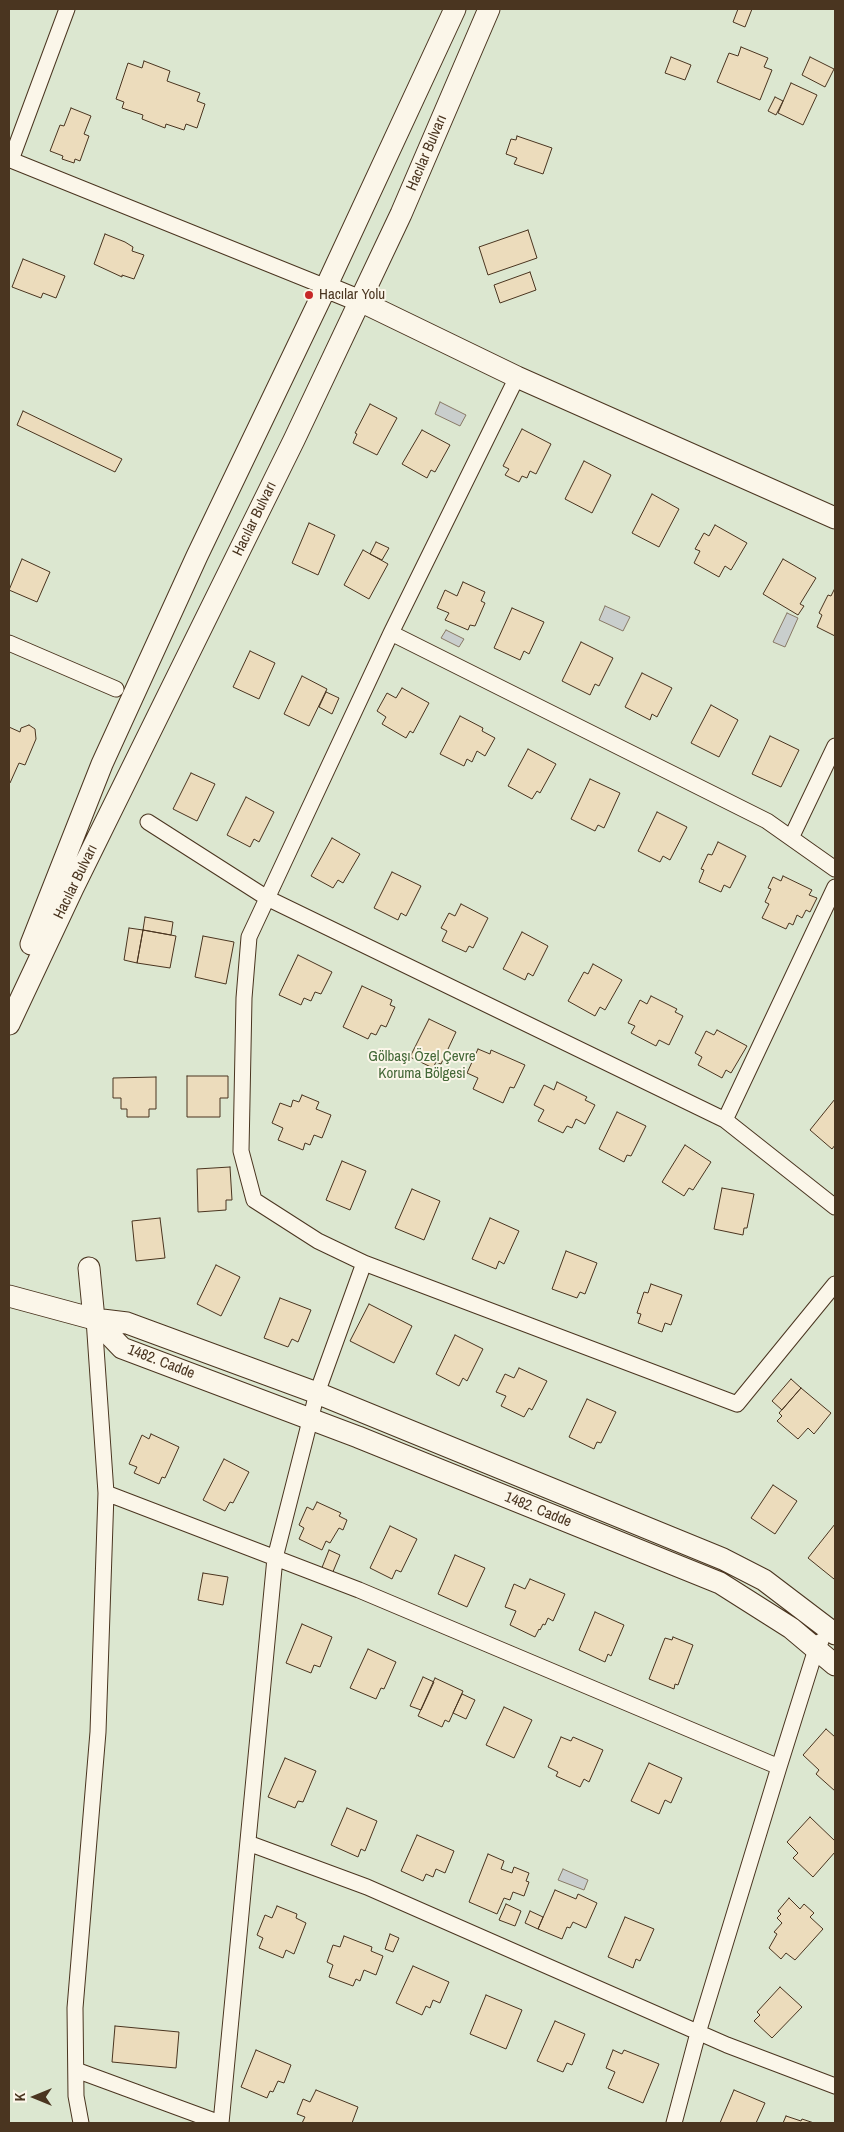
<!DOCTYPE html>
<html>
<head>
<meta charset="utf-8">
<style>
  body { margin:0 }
  #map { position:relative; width:844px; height:2132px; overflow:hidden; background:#fbf6e9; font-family:"Archivo Narrow",sans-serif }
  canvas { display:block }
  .frame { position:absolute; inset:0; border:10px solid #4a3520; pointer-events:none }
  .north { position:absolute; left:10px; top:2072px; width:50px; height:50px; -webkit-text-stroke:4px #fbf6e9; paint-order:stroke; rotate:270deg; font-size:14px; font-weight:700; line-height:20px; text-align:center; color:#4a3520 }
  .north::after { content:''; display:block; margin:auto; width:18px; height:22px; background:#4a3520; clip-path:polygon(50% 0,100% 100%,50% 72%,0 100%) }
</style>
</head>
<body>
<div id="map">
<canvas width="844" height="2132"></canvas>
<div class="frame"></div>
<div class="north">K</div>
</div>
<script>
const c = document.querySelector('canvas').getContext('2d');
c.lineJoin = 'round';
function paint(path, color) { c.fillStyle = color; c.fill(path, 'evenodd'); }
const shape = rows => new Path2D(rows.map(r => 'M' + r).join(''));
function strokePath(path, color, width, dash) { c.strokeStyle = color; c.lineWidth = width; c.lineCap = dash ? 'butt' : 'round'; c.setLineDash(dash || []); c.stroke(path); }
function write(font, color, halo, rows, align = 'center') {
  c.font = font + ' "Archivo Narrow",sans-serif'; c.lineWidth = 4; c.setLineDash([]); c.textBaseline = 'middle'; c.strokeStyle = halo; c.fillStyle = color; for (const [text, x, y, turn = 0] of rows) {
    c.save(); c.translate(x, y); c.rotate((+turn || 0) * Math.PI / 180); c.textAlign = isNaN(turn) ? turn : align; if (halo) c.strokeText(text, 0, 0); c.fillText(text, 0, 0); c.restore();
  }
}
const green = shape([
  [9,9,835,9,835,2123,9,2123,9,9]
]);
paint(green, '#dce7d0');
strokePath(green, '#887966', 1);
const water = shape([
  [440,402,466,415,460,426,435,414,440,402],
  [605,606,630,617,623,631,599,620,605,606],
  [787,613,798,618,785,647,773,642,787,613],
  [446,630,464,639,459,647,441,638,446,630],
  [563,1869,588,1880,584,1890,558,1880,563,1869]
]);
paint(water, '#c9cecd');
strokePath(water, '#887966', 1);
const building = shape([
  [738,9,752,9,745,27,733,22,738,9],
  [741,47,768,58,764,67,772,70,760,100,717,82,729,53,738,56,741,47],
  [671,57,691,65,685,80,665,73,671,57],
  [810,57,834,69,825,87,802,75,810,57],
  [144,61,170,71,167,81,200,93,197,101,205,104,197,128,186,124,184,130,166,124,165,128,142,119,143,115,122,108,124,102,116,99,128,63,142,68,144,61],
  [791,83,817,95,803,125,778,113,791,83],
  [775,97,783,101,776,115,768,111,775,97],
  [71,108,91,116,84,134,89,136,80,161,75,159,74,163,62,159,63,156,50,151,60,125,64,126,71,108],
  [517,136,552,148,543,174,514,164,517,158,506,154,511,139,516,140,517,136],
  [528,230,537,258,488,275,479,247,528,230],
  [105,234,125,242,133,247,132,251,144,255,134,279,122,275,122,277,94,264,105,234],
  [23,259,65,276,56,298,43,293,41,298,12,287,23,259],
  [530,272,536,290,500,303,494,285,530,272],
  [370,404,397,418,377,455,353,443,357,434,355,433,370,404],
  [23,411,122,459,115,472,17,425,23,411],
  [522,429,551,444,536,474,530,471,527,478,522,476,519,482,505,475,509,469,503,466,522,429],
  [422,430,450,445,435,472,431,470,427,478,402,464,422,430],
  [584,461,611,475,592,513,565,499,584,461],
  [652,494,679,509,659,547,632,533,652,494],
  [309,523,335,535,318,575,292,563,309,523],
  [715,525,747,543,731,570,725,566,719,577,694,563,700,551,695,549,704,533,709,536,715,525],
  [376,542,389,548,382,560,370,554,376,542],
  [363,550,388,564,369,599,344,585,363,550],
  [22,559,50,572,37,602,9,590,22,559],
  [783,559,816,578,800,604,804,606,798,615,763,594,783,559],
  [463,582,485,592,481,601,485,603,475,626,470,625,468,630,445,620,449,613,437,608,445,590,457,596,463,582],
  [835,588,835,636,817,627,822,615,819,613,828,595,831,596,835,588],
  [512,608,544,622,529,654,524,651,520,660,494,648,512,608],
  [581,642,613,658,599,686,595,684,590,695,562,681,581,642],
  [250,651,275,663,259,699,233,687,250,651],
  [642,673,672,688,657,717,652,714,650,720,625,707,642,673],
  [302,676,327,689,309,726,284,714,302,676],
  [402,688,429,703,413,733,410,731,406,738,382,724,386,717,377,711,387,693,396,698,402,688],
  [326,692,339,698,332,714,319,707,326,692],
  [711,705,738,720,719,757,691,743,711,705],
  [460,716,483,728,482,731,495,738,485,756,477,751,472,762,467,759,464,766,440,754,460,716],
  [29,725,35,729,36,739,25,765,19,763,10,783,9,782,9,727,20,732,21,728,29,725],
  [770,736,799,750,781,787,752,774,770,736],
  [528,749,556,764,540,793,537,791,532,799,508,786,528,749],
  [191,773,215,784,197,821,173,809,191,773],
  [590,779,620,793,604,828,598,825,595,831,571,819,590,779],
  [246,797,274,812,259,842,254,839,250,847,227,835,246,797],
  [657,812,687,827,670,860,663,856,660,862,638,851,657,812],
  [332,838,360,854,343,883,338,880,333,888,311,876,332,838],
  [718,842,746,856,730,888,724,885,721,892,699,882,704,870,701,869,708,854,712,855,718,842],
  [392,872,421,886,406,916,401,913,398,920,374,908,392,872],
  [783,876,812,890,809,895,817,898,810,912,806,910,802,918,797,915,793,925,789,923,786,929,762,918,769,904,765,902,771,889,768,888,773,877,781,881,783,876],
  [461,904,488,918,473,948,469,946,466,952,442,941,447,931,441,928,449,913,455,916,461,904],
  [145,917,173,922,171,935,143,930,145,917],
  [129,928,143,930,137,963,124,960,129,928],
  [143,930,176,936,170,968,137,963,143,930],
  [522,932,548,946,533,976,528,973,525,980,503,969,522,932],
  [203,936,234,942,226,984,195,977,203,936],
  [298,955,332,972,321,994,315,992,311,1001,304,998,301,1005,279,995,298,955],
  [593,964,622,980,605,1010,600,1007,595,1016,568,1001,584,972,588,974,593,964],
  [362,986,392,1000,390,1005,395,1007,386,1027,381,1025,376,1035,371,1033,368,1039,343,1027,362,986],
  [651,996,677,1009,675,1012,683,1016,669,1045,659,1040,656,1046,631,1033,635,1026,628,1023,640,1000,647,1004,651,996],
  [429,1019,456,1032,441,1064,436,1062,433,1068,410,1057,429,1019],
  [717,1030,747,1046,731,1073,726,1070,722,1078,698,1065,702,1057,695,1053,706,1031,714,1035,717,1030],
  [478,1049,490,1054,491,1050,525,1065,514,1088,510,1087,503,1103,473,1089,478,1078,467,1073,478,1049],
  [187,1076,228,1076,228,1098,220,1098,220,1117,187,1117,187,1076],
  [156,1077,156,1109,149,1109,149,1117,127,1117,127,1109,121,1109,121,1098,113,1098,113,1078,156,1077],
  [557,1082,587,1097,585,1100,595,1105,585,1124,576,1119,572,1128,567,1126,563,1133,538,1121,544,1110,534,1105,544,1085,554,1090,557,1082],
  [302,1095,319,1102,316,1109,331,1115,322,1138,314,1135,310,1145,305,1143,303,1150,278,1140,283,1128,272,1123,280,1103,291,1107,293,1100,299,1102,302,1095],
  [835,1099,835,1145,832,1149,810,1130,835,1099],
  [617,1112,646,1126,631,1156,627,1155,624,1162,599,1149,617,1112],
  [685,1145,711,1162,693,1190,689,1188,684,1196,662,1182,685,1145],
  [342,1161,366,1171,350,1210,326,1200,342,1161],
  [230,1167,232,1200,226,1200,226,1210,198,1212,197,1169,230,1167],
  [722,1188,754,1194,747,1228,744,1228,743,1235,714,1229,722,1188],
  [412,1189,440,1201,424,1240,395,1228,412,1189],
  [160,1218,165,1258,136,1261,132,1221,160,1218],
  [490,1218,519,1231,504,1264,499,1261,496,1269,472,1259,490,1218],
  [566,1251,597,1263,585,1294,580,1292,577,1298,552,1289,566,1251],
  [216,1265,240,1277,221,1316,197,1304,216,1265],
  [651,1284,682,1295,671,1325,665,1323,662,1332,638,1323,641,1314,637,1313,644,1292,648,1293,651,1284],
  [280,1298,311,1310,298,1342,292,1339,288,1347,264,1338,280,1298],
  [369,1304,412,1326,394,1363,350,1341,369,1304],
  [455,1335,483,1349,467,1381,463,1378,459,1386,436,1374,455,1335],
  [519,1368,547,1381,532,1410,529,1408,524,1417,501,1406,506,1396,496,1392,505,1374,514,1378,519,1368],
  [791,1379,801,1388,782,1410,772,1401,791,1379],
  [801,1388,831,1413,814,1434,808,1428,798,1439,777,1421,782,1416,779,1413,801,1388],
  [587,1399,616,1412,601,1443,597,1442,594,1449,569,1437,587,1399],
  [151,1434,179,1447,165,1478,162,1477,159,1484,134,1473,137,1467,129,1464,142,1435,149,1439,151,1434],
  [224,1459,249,1472,233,1503,230,1502,225,1511,203,1500,224,1459],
  [773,1485,797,1501,775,1534,751,1518,773,1485],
  [317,1502,341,1513,339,1516,347,1520,343,1530,339,1528,330,1543,326,1541,322,1550,299,1539,304,1528,299,1525,307,1507,313,1510,317,1502],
  [835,1524,835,1577,834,1579,808,1558,835,1524],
  [390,1526,417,1539,401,1572,396,1570,392,1579,370,1568,390,1526],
  [329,1550,340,1555,332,1574,321,1570,329,1550],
  [455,1555,485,1568,467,1607,438,1594,455,1555],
  [203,1573,228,1577,223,1605,198,1600,203,1573],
  [530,1579,565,1594,553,1621,548,1618,545,1625,543,1624,540,1630,539,1629,535,1637,510,1625,516,1611,505,1607,514,1584,525,1589,530,1579],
  [595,1612,624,1625,611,1656,608,1654,605,1662,579,1650,595,1612],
  [302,1624,332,1637,320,1667,314,1665,311,1673,286,1663,302,1624],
  [673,1637,693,1645,678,1685,675,1684,674,1689,649,1679,665,1638,672,1640,673,1637],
  [368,1649,396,1662,384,1689,381,1688,376,1699,350,1688,368,1649],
  [423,1677,434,1682,421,1710,410,1706,423,1677],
  [435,1678,463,1691,449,1722,445,1720,442,1727,418,1716,435,1678],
  [462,1694,475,1700,466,1719,453,1713,462,1694],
  [504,1707,532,1720,514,1758,486,1745,504,1707],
  [826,1729,835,1737,835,1791,816,1774,819,1770,803,1755,826,1729],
  [561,1737,571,1741,573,1737,603,1750,589,1782,584,1779,580,1787,556,1776,558,1772,548,1767,561,1737],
  [285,1758,316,1771,303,1802,298,1801,295,1808,268,1797,285,1758],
  [649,1763,682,1778,671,1803,665,1800,659,1814,631,1801,649,1763],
  [347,1808,377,1821,365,1851,361,1849,358,1857,331,1845,347,1808],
  [810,1817,835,1841,835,1852,813,1877,793,1858,798,1853,787,1842,810,1817],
  [417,1835,454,1851,445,1873,436,1869,433,1877,426,1874,423,1881,401,1871,417,1835],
  [488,1854,504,1861,501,1869,512,1873,514,1867,529,1873,526,1881,529,1882,524,1896,513,1892,510,1900,504,1898,497,1914,469,1902,488,1854],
  [555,1890,576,1899,578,1894,597,1903,586,1928,573,1922,570,1928,567,1927,562,1939,538,1929,555,1890],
  [789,1898,800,1909,804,1904,814,1913,810,1917,823,1929,795,1960,786,1953,781,1959,769,1948,777,1934,774,1932,782,1923,777,1918,781,1914,778,1911,789,1898],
  [506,1904,521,1911,515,1926,499,1920,506,1904],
  [277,1906,297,1914,296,1918,306,1923,294,1954,286,1950,283,1958,259,1948,263,1938,257,1935,265,1915,272,1918,277,1906],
  [530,1911,543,1917,538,1929,525,1923,530,1911],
  [625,1917,654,1929,640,1961,636,1959,633,1968,608,1957,625,1917],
  [390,1934,399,1938,393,1952,385,1949,390,1934],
  [344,1936,372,1947,371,1951,383,1956,376,1975,364,1970,360,1981,356,1979,353,1986,329,1977,333,1965,327,1962,333,1945,340,1947,344,1936],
  [413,1966,449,1982,440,2003,433,2000,430,2008,426,2006,422,2015,396,2003,413,1966],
  [780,1987,802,2007,772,2038,754,2021,760,2015,757,2012,780,1987],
  [486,1995,522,2010,506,2049,470,2034,486,1995],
  [555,2021,585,2034,572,2065,567,2063,563,2072,537,2061,555,2021],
  [115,2026,179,2032,176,2068,112,2062,115,2026],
  [256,2050,291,2065,284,2083,278,2081,273,2092,270,2091,267,2098,241,2087,256,2050],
  [613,2050,622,2054,624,2050,659,2064,643,2103,608,2088,615,2072,606,2068,613,2050],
  [316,2090,358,2107,352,2123,302,2123,305,2117,297,2114,303,2099,310,2102,316,2090],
  [734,2090,765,2103,756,2123,720,2123,734,2090],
  [786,2116,801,2121,802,2119,814,2123,783,2123,786,2116]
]);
paint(building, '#ecdcbc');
strokePath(building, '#4a3520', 1);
const street = shape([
  [67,9,11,160,326,287],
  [517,377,391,633,249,937,244,998,241,1151,254,1200,318,1241,364,1263,737,1404,835,1284],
  [391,633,767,821,835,869],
  [9,643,116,689],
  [148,822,267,898,725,1120,835,1207],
  [791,838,835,746],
  [725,1120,835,887],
  [106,1493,359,1590,779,1767],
  [248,1843,367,1887,727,2045,835,2086],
  [76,2070,220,2123],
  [81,2123,76,2096,75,2008,98,1732,106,1493,94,1319],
  [221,2123,275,1558,317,1393,364,1263],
  [674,2123,698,2033,779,1767,816,1649,821,1641]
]);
const secondary = shape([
  [326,287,360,301,517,377,835,518],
  [31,944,102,764,197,556,326,287,455,9],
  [9,1024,73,888,294,440,401,214,489,9],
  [89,1268,94,1319],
  [9,1296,94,1319,127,1323,317,1393,723,1559,764,1580,835,1634],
  [94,1319,122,1348,358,1437,720,1583,791,1628,835,1665]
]);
strokePath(street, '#4a3520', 17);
strokePath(secondary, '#4a3520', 23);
strokePath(street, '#fbf6e9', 15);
strokePath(secondary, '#fbf6e9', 21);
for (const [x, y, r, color] of [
  [309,295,5,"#c62828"]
]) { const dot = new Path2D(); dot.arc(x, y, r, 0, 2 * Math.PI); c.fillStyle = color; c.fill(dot); strokePath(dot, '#fbf6e9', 2); }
write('15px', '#4a3520', '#fbf6e9', [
  ["Hacılar Bulvarı",427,153,-67],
  ["Hacılar Bulvarı",255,519,-64],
  ["Hacılar Bulvarı",76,882,-64],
  ["1482. Cadde",161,1362,21],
  ["1482. Cadde",538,1510,22]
]);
write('15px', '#4a3520', '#fbf6e9', [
  ["Hacılar Yolu",319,295]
], 'left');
write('15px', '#436837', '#fbf6e9', [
  ["Gölbaşı Özel Çevre",422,1057],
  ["Koruma Bölgesi",422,1074]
]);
</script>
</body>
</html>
